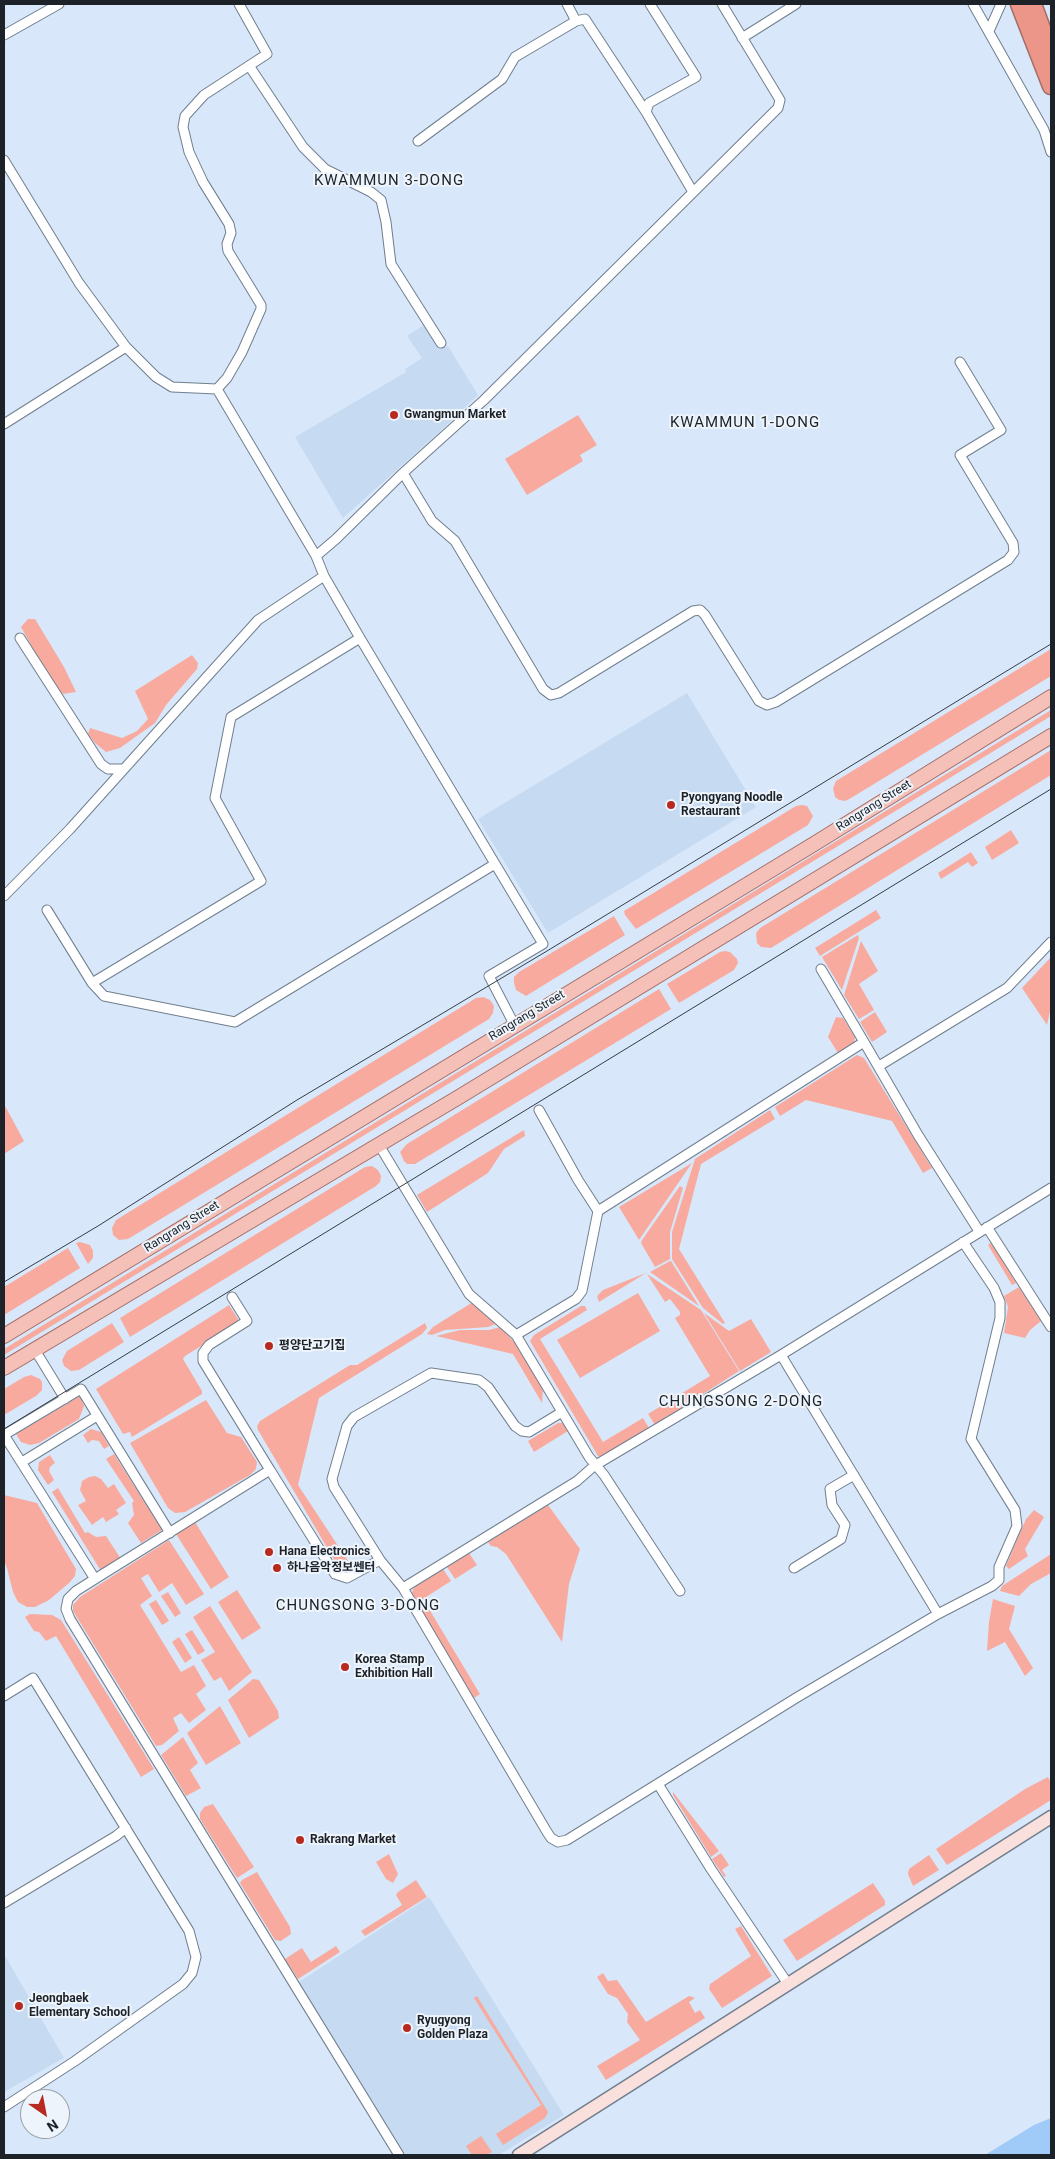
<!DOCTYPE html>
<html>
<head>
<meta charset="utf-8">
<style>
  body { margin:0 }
  #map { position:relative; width:1055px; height:2159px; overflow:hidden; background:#d8e8fa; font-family:Roboto,sans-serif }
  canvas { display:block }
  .frame { position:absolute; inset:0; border:5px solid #1c2228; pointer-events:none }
  .north { position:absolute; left:20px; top:2089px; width:50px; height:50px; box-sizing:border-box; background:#eef4fb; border:1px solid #9aa0a7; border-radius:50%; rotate:147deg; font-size:14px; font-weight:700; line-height:20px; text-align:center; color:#1c2228 }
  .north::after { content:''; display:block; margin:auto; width:18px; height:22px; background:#b82a1f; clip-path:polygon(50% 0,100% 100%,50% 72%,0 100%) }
</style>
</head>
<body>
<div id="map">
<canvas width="1055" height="2159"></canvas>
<div class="frame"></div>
<div class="north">N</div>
</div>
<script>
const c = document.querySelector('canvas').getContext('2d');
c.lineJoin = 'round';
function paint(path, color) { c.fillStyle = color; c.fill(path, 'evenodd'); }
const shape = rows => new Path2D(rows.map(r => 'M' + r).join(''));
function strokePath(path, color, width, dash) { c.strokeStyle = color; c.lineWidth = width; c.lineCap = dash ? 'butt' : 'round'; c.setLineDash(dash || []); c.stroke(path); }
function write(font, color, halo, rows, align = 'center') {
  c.font = font + ' Roboto,"Noto Sans KR",sans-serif'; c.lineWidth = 4; c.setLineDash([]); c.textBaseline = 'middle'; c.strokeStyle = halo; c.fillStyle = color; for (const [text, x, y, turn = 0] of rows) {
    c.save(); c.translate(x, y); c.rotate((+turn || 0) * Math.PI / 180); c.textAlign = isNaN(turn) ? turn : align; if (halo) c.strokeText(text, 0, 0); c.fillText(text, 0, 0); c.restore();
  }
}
paint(shape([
  [424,325,441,349,448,346,478,395,438,433,343,518,295,437,406,372,405,369,422,358,407,336],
  [687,693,756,807,548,933,478,819],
  [429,1897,564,2115,499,2155,406,2155,299,1982],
  [4,1954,64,2058,4,2092]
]), '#c6daf1');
paint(shape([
  [578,415,597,445,580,455,583,461,527,495,505,459],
  [28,619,35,619,64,667,76,692,63,694,52,683,21,627],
  [1051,649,1051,676,851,798,845,801,839,800,835,797,833,788,836,781],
  [192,655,198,663,197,669,166,705,155,723,120,748,106,752,95,743,88,734,90,728,122,738,137,731,148,719,135,691],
  [1051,710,1051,716,1020,735,4,1355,4,1349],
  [1051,750,1051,775,771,948,761,947,757,943,756,933,760,928],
  [802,805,807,806,813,816,808,825,636,929,625,915,624,911,796,806],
  [1011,830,1019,843,992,860,985,847],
  [971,852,978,863,972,867,968,862,941,879,938,873],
  [876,910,881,918,820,956,815,948],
  [614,916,625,935,526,996,516,990,514,983,514,977,519,972],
  [858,935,859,938,842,990,822,957],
  [861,941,878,971,859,984,874,1010,859,1019,844,995],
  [725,951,730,952,737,959,738,963,734,970,679,1003,667,984,720,952],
  [1051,957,1051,1007,1047,1025,1022,988],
  [659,989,671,1009,415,1164,407,1164,404,1161,400,1152,407,1144],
  [483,997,490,1000,494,1006,493,1013,489,1019,128,1239,119,1240,113,1235,112,1228,116,1220,476,998],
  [875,1012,887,1032,872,1042,860,1022],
  [836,1017,843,1018,855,1037,854,1043,838,1053,828,1037],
  [857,1055,864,1058,932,1168,923,1173,892,1121,806,1100,780,1116,775,1107],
  [4,1104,24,1141,4,1154],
  [770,1110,775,1119,701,1164,679,1249,725,1323,723,1324,703,1308,672,1259,672,1232,695,1159],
  [524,1130,525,1136,504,1149,488,1173,427,1212,417,1195],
  [692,1163,639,1240,619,1207],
  [372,1166,378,1170,381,1176,380,1182,376,1186,130,1337,120,1318,365,1167],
  [680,1186,683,1188,670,1232,670,1259,655,1267,641,1243,642,1240],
  [80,1242,90,1245,93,1251,93,1258,88,1264,76,1243],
  [992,1242,1016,1283,1012,1285,988,1245],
  [68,1248,80,1268,4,1315,4,1287],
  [670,1261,671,1261,699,1306,650,1272],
  [646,1273,599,1302,597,1296,603,1290],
  [647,1274,701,1310,739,1371,655,1425,648,1414,710,1376,675,1318,680,1315,680,1312,670,1299,665,1302],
  [1019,1287,1041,1321,1030,1330,1025,1338,1004,1333,1008,1307,1004,1296],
  [638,1293,660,1331,580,1378,557,1340],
  [473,1302,496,1324,488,1327,445,1330,432,1335,427,1334,433,1327],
  [229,1305,240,1322,185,1356,183,1359,202,1391,202,1394,132,1437,130,1432,123,1434,96,1389],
  [581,1306,585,1306,587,1310,540,1339,603,1442,643,1418,649,1428,602,1457,598,1456,530,1341,534,1335],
  [704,1313,729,1331,751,1319,771,1352,740,1371],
  [112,1323,124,1342,79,1370,71,1371,64,1366,62,1360,67,1351],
  [425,1323,427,1328,422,1334,319,1398,298,1485,350,1564,339,1568,258,1430,257,1426,260,1421,350,1365,357,1365],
  [500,1327,517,1345,543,1389,542,1403,513,1354,436,1336,460,1330,489,1330],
  [31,1375,40,1379,42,1382,42,1390,36,1396,4,1415,4,1389,24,1377],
  [80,1396,84,1406,79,1419,39,1443,30,1445,21,1442,16,1434],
  [206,1400,227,1433,241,1437,257,1462,256,1469,250,1475,185,1512,175,1513,168,1508,130,1443],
  [558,1423,563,1423,568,1431,534,1452,528,1441],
  [91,1429,101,1432,109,1446,104,1449,99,1441,92,1440,88,1443,83,1435],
  [114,1454,162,1530,141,1543,128,1523,134,1515,132,1503,134,1501,106,1459],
  [50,1455,55,1463,50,1467,49,1471,54,1480,48,1485,38,1470,39,1462],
  [95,1476,101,1479,108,1488,114,1484,126,1503,116,1510,119,1514,106,1522,103,1517,92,1525,78,1505,86,1501,80,1490,82,1481,89,1477],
  [58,1488,85,1533,88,1532,96,1537,106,1536,121,1559,101,1571,52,1492],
  [4,1495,37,1503,76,1569,75,1576,69,1583,49,1600,35,1607,27,1607,18,1602,13,1592,7,1568,4,1561],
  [548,1505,580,1549,569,1584,562,1642,506,1554,497,1547,491,1546,488,1542],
  [1034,1510,1044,1517,1025,1549,1028,1556,1009,1569,1006,1566,1016,1542,1026,1519],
  [195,1522,229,1577,211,1589,176,1534],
  [169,1540,204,1594,186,1605,172,1583,159,1592,148,1574,141,1578,152,1596,140,1605,181,1672,194,1665,206,1686,196,1694,206,1710,189,1723,181,1713,173,1718,179,1731,162,1745,156,1746,73,1611,73,1605,80,1597],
  [469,1553,477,1565,455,1579,447,1567],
  [1051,1554,1051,1573,1031,1584,1019,1596,1000,1591,1002,1586],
  [443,1569,451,1581,423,1599,480,1694,474,1698,412,1594,413,1589,416,1586],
  [237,1590,261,1628,242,1640,218,1602],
  [168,1592,181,1613,175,1617,161,1596],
  [993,1599,1015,1606,1009,1629,1033,1668,1025,1676,1005,1642,987,1651,989,1622],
  [156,1600,169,1621,162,1625,149,1604],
  [210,1606,252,1672,229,1691,221,1677,214,1681,201,1660,215,1652,193,1617],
  [30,1614,52,1615,61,1620,154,1769,141,1777,56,1636,46,1641,39,1632,34,1631,25,1617],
  [192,1630,205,1651,198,1655,185,1634],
  [179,1637,192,1658,185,1663,172,1642],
  [253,1679,259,1680,278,1711,279,1718,249,1738,228,1700],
  [220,1706,241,1743,206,1765,187,1733],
  [183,1737,198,1763,190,1770,201,1788,186,1796,161,1755],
  [1048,1777,1051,1783,1051,1800,947,1865,936,1849,1025,1789],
  [673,1792,719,1851,711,1857,673,1795],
  [213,1804,254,1867,237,1878,200,1819,200,1813,204,1807],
  [721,1853,729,1865,722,1870,726,1876,724,1877,712,1859],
  [389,1854,398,1874,393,1883,386,1879,376,1862],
  [929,1855,939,1870,913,1886,908,1874,909,1869],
  [257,1872,290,1927,291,1934,281,1941,275,1940,240,1883,242,1880],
  [416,1880,427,1897,365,1936,361,1931,402,1905,396,1895,398,1892],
  [873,1883,885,1901,885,1905,797,1961,783,1940],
  [741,1926,772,1976,722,2008,709,1989,710,1984,751,1956,735,1929],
  [336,1946,340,1952,298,1979,285,1959,302,1948,311,1962],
  [603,1973,608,1981,617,1980,646,2022,689,1996,695,1998,689,2002,695,2013,700,2010,705,2018,606,2080,597,2066,640,2040,627,2022,628,2014,617,1998,608,1994,597,1977],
  [477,1996,548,2112,545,2118,503,2145,496,2134,541,2105,474,1998],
  [481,2136,492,2152,486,2155,472,2155,466,2146]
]), '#f8aa9e');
paint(shape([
  [1051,2118,1051,2155,985,2155,1034,2125]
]), '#a0caf7');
const street = shape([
  [567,4,576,21],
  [973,4,1044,130,1051,152],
  [989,31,1001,4],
  [4,35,59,4],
  [742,38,796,4],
  [250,67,303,147,325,169,371,192,381,200,386,222,391,264,441,343],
  [646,112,649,103,696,77,650,4],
  [418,141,502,79,515,57,576,21,585,19,646,112,693,192],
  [4,160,79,283,126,347,156,377,172,387,217,389,316,556,324,576,360,638,543,944,489,976,514,1024],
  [217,389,227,378,242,352,261,309,261,305,228,251,227,244,231,233,229,224,203,182,189,152,183,127,185,116,204,95,267,54,239,4],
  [4,424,126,347],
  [403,473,432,521,455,541,543,689,551,695,559,693,693,611,700,610,705,615,759,701,767,705,776,702,1008,560,1014,552,1013,543,960,455,1001,430,960,362],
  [316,556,336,539,403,473,484,400,778,108,780,100,722,4],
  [20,638,101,764,108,769,124,769],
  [4,896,70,829,258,620,324,576],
  [47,910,92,983,104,996,235,1022,495,864],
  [821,969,864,1042],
  [92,983,261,881,215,798,231,717,360,638],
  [879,1066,1007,988,1051,942],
  [539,1110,578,1180,598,1211],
  [379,1145,469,1294,516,1335,589,1457,604,1475,680,1591],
  [987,1227,1051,1327],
  [516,1335,576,1299,582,1291,598,1211,864,1042,918,1135,979,1231],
  [35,1350,65,1399],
  [22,1462,97,1416],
  [270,1470,335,1574,347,1578,380,1560,403,1588,577,1481,594,1466,781,1355,1051,1188],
  [170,1533,81,1389,4,1435,95,1579,76,1591,68,1599,66,1609,70,1619,399,2155],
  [380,1560,334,1487,332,1479,347,1426,354,1417,431,1373,479,1380,488,1387,515,1426,522,1431,529,1432,562,1412],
  [794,1568,841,1539,845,1525,832,1505,830,1489,854,1475],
  [95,1579,270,1470,203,1361,203,1353,209,1345,247,1321,232,1297],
  [403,1588,547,1832,551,1838,558,1842,567,1840,796,1698,938,1614,781,1355],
  [938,1614,992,1586,999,1580,999,1567,1017,1526,1015,1510,971,1439,1000,1318,1000,1302,994,1288,963,1242],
  [4,1696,33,1678,189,1931,196,1957,192,1973,183,1984,75,2061,4,2107],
  [658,1784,711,1869,788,1984],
  [4,1903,116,1836,126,1828]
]);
const secondary = shape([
  [519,2155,1051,1817]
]);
const primary = shape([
  [4,1336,814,844,1051,697],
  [4,1368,459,1097,1051,736]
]);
const highway = shape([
  [1019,4,1051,86],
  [1033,4,1051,53]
]);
strokePath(street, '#707e8e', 11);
strokePath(secondary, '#707e8e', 15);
strokePath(primary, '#a36d67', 16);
strokePath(highway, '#a36d67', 19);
strokePath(street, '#fff', 9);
strokePath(secondary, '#f9e0dc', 12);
strokePath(primary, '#f4c0b8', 14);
strokePath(highway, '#ec9689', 16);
strokePath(shape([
  [4,1282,98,1226,297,1100,547,951,1051,644],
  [4,1429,1051,789]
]), '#353d44', 1);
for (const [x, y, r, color] of [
  [394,415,5,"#b82a1f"],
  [671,805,5,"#b82a1f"],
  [269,1346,5,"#b82a1f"],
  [269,1552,5,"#b82a1f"],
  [277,1568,5,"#b82a1f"],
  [345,1667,5,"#b82a1f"],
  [300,1840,5,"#b82a1f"],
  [19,2006,5,"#b82a1f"],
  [407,2028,5,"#b82a1f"]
]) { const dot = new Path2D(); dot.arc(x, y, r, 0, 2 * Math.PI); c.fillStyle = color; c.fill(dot); strokePath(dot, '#eef4fb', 2); }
write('bold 12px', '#1c2228', '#eef4fb', [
  ["Gwangmun Market",404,415],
  ["Pyongyang Noodle",681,798],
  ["Restaurant",681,812],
  ["평양단고기집",279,1346],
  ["Hana Electronics",279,1552],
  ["하나음악정보쎈터",287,1568],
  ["Korea Stamp",355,1660],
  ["Exhibition Hall",355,1674],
  ["Rakrang Market",310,1840],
  ["Jeongbaek",29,1999],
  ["Elementary School",29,2013],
  ["Ryugyong",417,2021],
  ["Golden Plaza",417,2035]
], 'left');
write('12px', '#1c2228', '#eef4fb', [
  ["Rangrang Street",874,806,-32],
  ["Rangrang Street",527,1016,-31],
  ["Rangrang Street",182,1227,-32]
]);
c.letterSpacing = '1px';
write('15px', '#1c2228', '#eef4fb', [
  ["KWAMMUN 3-DONG",389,181],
  ["KWAMMUN 1-DONG",745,423],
  ["CHUNGSONG 2-DONG",741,1402],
  ["CHUNGSONG 3-DONG",358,1606]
]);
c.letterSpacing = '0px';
</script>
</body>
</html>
